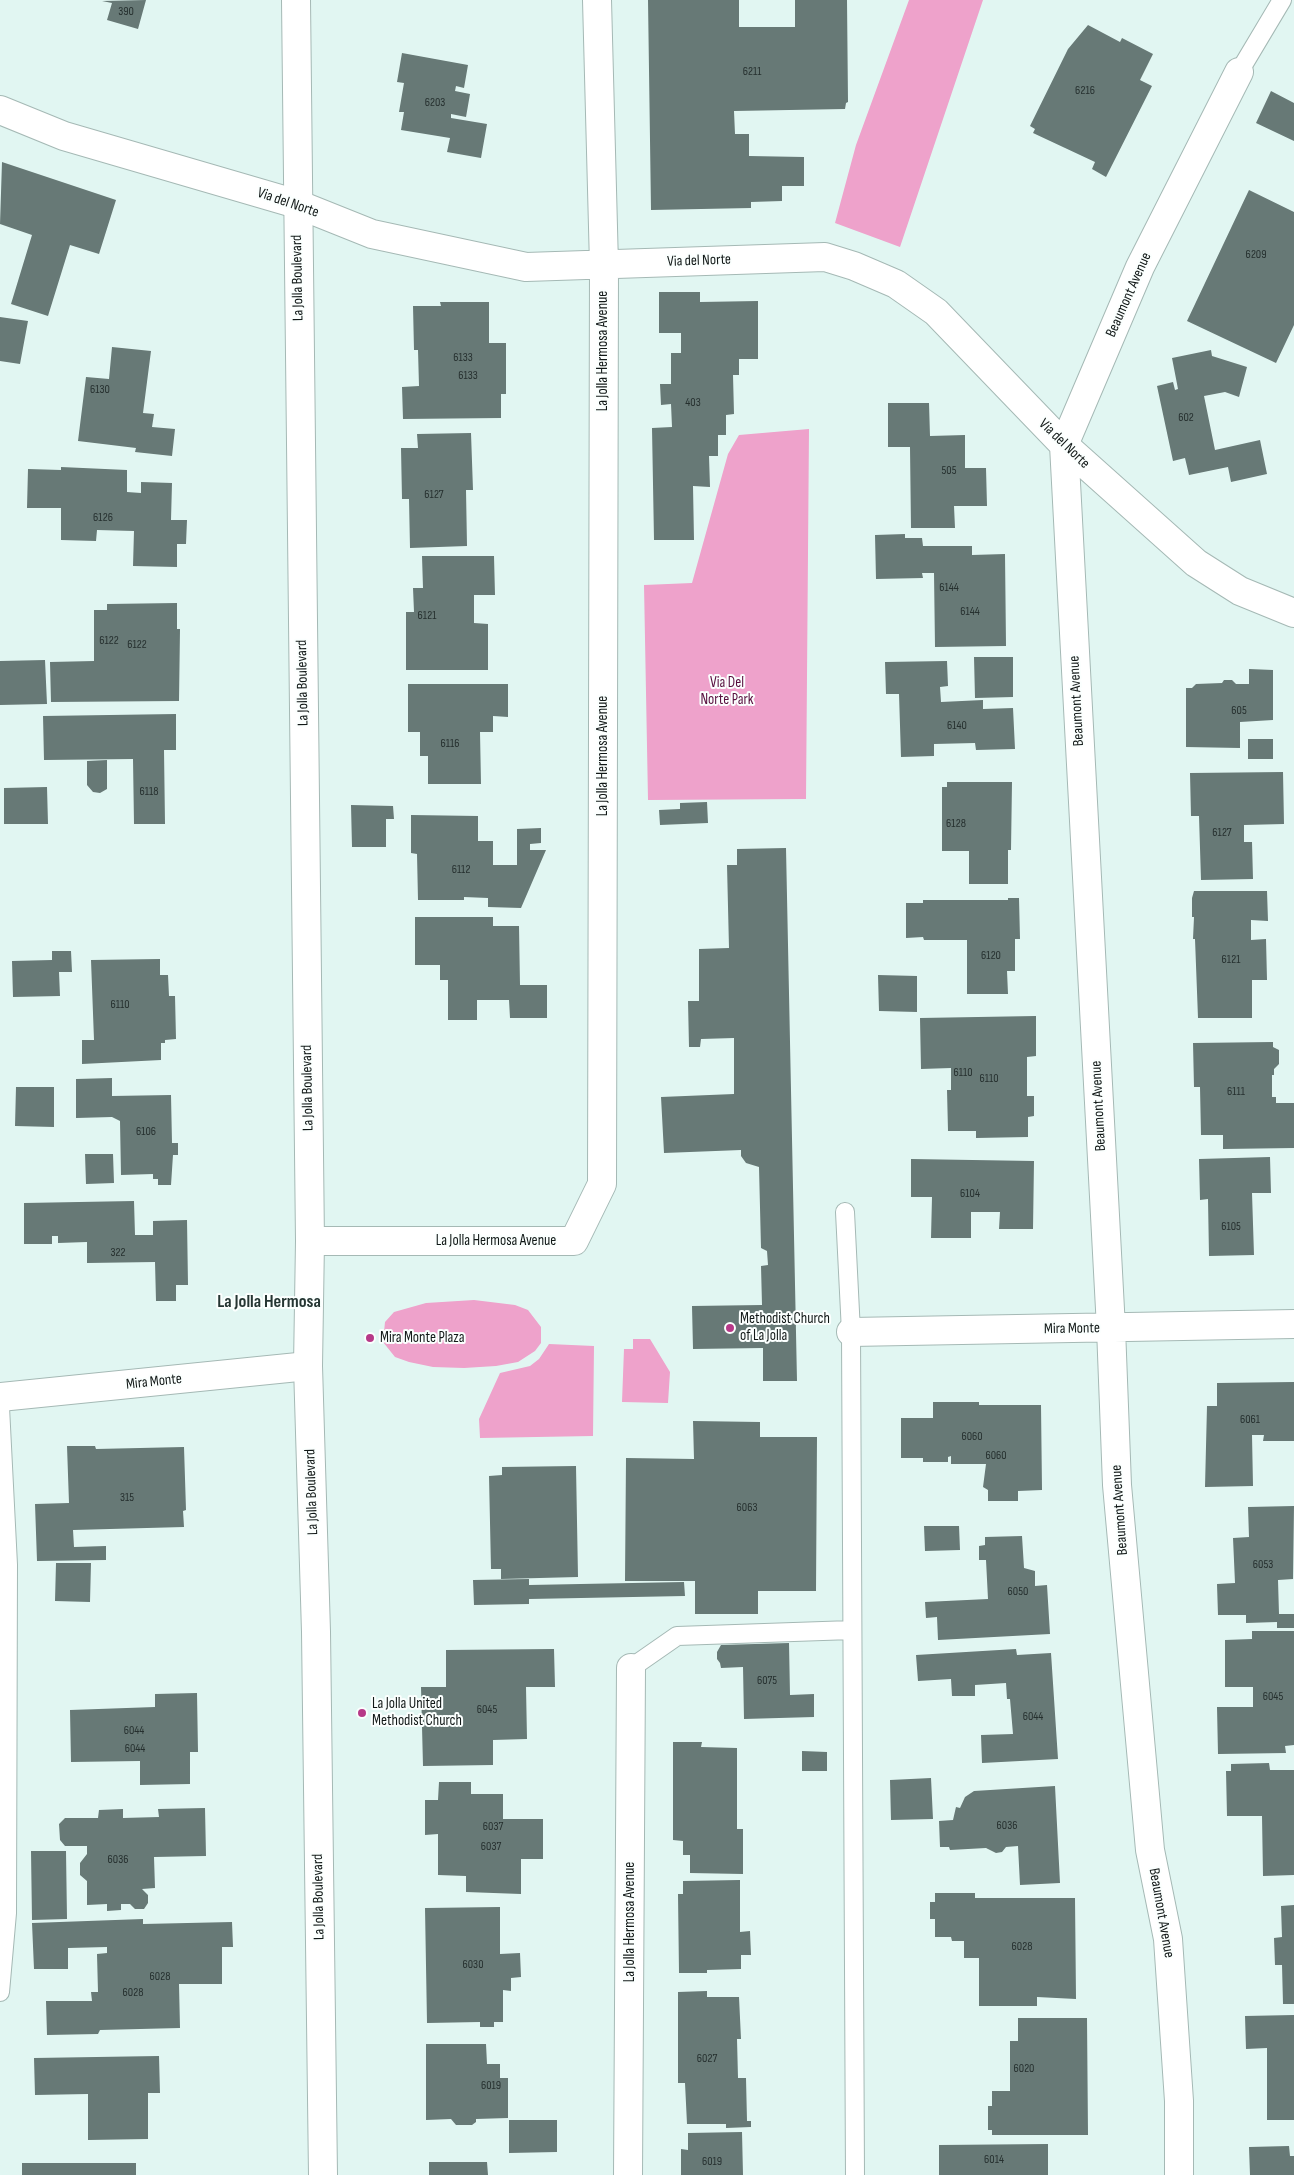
<!DOCTYPE html>
<html>
<head>
<meta charset="utf-8">
<style>
  body { margin:0 }
  canvas { display:block; background:#e1f6f2 }
</style>
</head>
<body>
<canvas width="1294" height="2175"></canvas>
<script>
const c = document.querySelector('canvas').getContext('2d');
c.lineJoin = 'round';
function paint(path, color) { c.fillStyle = color; c.fill(path, 'evenodd'); }
const shape = rows => new Path2D(rows.map(r => 'M' + r).join(''));
function strokePath(path, color, width, dash) { c.strokeStyle = color; c.lineWidth = width; c.lineCap = dash ? 'butt' : 'round'; c.setLineDash(dash || []); c.stroke(path); }
function write(font, color, halo, rows, align = 'center') {
  c.font = font + ' "Sofia Sans Condensed",sans-serif'; c.lineWidth = 4; c.setLineDash([]); c.textBaseline = 'middle'; c.strokeStyle = halo; c.fillStyle = color; for (const [text, x, y, turn = 0] of rows) {
    c.save(); c.translate(x, y); c.rotate((+turn || 0) * Math.PI / 180); c.textAlign = isNaN(turn) ? turn : align; if (halo) c.strokeText(text, 0, 0); c.fillText(text, 0, 0); c.restore();
  }
}
paint(shape([
  [909,0,983,0,900,247,835,223,856,145],
  [809,429,806,799,648,800,644,585,692,583,728,454,739,435],
  [474,1300,515,1305,528,1310,541,1327,541,1343,535,1351,518,1362,496,1366,464,1368,433,1367,409,1362,395,1357,383,1342,385,1322,394,1312,426,1303],
  [633,1339,650,1339,670,1372,668,1403,622,1402,624,1349,633,1349],
  [549,1344,594,1346,593,1436,480,1438,479,1419,500,1373,530,1366,539,1359]
]), '#eea2cb');
paint(shape([
  [146,0,138,29,107,20,112,3,102,1],
  [648,0,739,0,739,27,795,27,795,0,847,0,848,102,846,103,845,109,734,111,735,134,749,134,749,156,804,157,804,186,782,186,782,201,751,202,751,208,651,210],
  [1088,25,1120,42,1122,38,1153,54,1140,80,1152,86,1106,177,1092,169,1095,162,1033,133,1035,129,1030,126,1068,49],
  [402,53,468,65,464,88,456,86,455,91,470,94,466,117,451,114,451,118,487,124,481,158,447,152,450,138,401,130,404,112,399,112,404,83,397,82],
  [1271,91,1294,103,1294,141,1256,123],
  [2,162,116,200,99,254,70,245,48,316,11,304,32,235,0,224],
  [1249,190,1294,212,1294,325,1276,363,1187,321],
  [659,292,700,292,700,302,758,301,758,359,739,359,739,375,733,375,734,414,726,415,726,435,718,435,718,456,709,456,710,487,693,486,694,540,654,540,652,428,672,427,671,404,661,405,660,384,671,384,671,353,681,353,681,333,659,333],
  [440,302,489,302,489,343,506,343,506,394,501,394,501,418,403,419,402,387,419,386,418,350,414,350,413,306,441,306],
  [0,317,28,321,20,364,0,361],
  [112,347,151,351,143,413,154,414,152,427,175,429,172,456,135,452,136,448,78,441,86,377,109,379],
  [1211,350,1212,356,1247,367,1239,397,1225,392,1204,396,1215,450,1260,440,1267,474,1231,482,1228,467,1189,475,1185,458,1173,461,1157,386,1173,382,1175,390,1178,389,1172,358],
  [888,403,929,403,930,436,965,435,965,468,986,468,987,506,954,506,955,528,911,528,910,447,888,447],
  [471,433,473,490,466,490,467,546,410,548,409,499,402,499,401,448,418,448,417,434],
  [61,467,127,470,127,492,141,493,141,482,172,483,171,520,187,520,186,544,177,544,177,567,133,566,134,531,97,530,96,541,61,540,61,508,27,508,28,469,61,470],
  [905,534,905,538,922,538,923,546,972,546,972,555,1005,554,1006,646,935,647,934,573,922,573,923,578,876,579,875,535],
  [422,556,494,556,495,595,474,595,474,623,488,624,488,670,406,670,406,612,414,612,413,588,423,588],
  [177,603,177,629,180,629,179,701,51,702,50,662,94,661,94,610,107,610,107,604],
  [974,657,1013,657,1013,697,975,698],
  [45,660,47,704,0,705,0,661],
  [947,661,948,686,940,687,941,702,983,700,983,709,1013,708,1015,749,976,750,975,743,934,744,934,756,901,757,899,694,886,694,885,662],
  [1249,669,1273,670,1273,720,1240,722,1240,748,1186,747,1186,688,1192,688,1196,684,1222,683,1224,680,1232,680,1236,684,1249,684],
  [408,684,508,684,508,717,493,716,493,732,480,732,481,784,428,784,428,756,420,756,420,732,408,732],
  [176,714,176,750,164,750,165,824,134,824,133,759,44,760,43,716],
  [1248,739,1273,739,1273,759,1248,759],
  [107,760,107,789,100,793,93,792,87,785,87,761],
  [1283,772,1284,824,1244,825,1244,842,1252,842,1253,879,1201,880,1199,816,1191,816,1190,773],
  [947,782,1012,782,1011,850,1008,850,1008,884,969,884,969,851,942,851,942,787,947,787],
  [47,787,48,824,4,824,4,788],
  [707,802,708,823,660,825,659,810,680,809,680,803],
  [351,805,393,806,394,819,386,819,386,847,352,847],
  [411,815,478,816,478,841,493,841,493,865,517,865,517,829,541,828,541,843,530,844,530,850,546,850,521,908,488,907,488,898,464,897,464,900,418,900,417,854,411,853],
  [786,848,797,1381,763,1381,763,1348,693,1349,692,1306,762,1305,761,1266,768,1265,767,1251,761,1248,759,1167,746,1163,741,1156,741,1150,664,1153,661,1097,734,1094,734,1038,701,1039,700,1047,689,1047,688,1001,699,1001,699,949,729,948,727,865,737,865,737,849],
  [1194,891,1267,891,1268,921,1251,920,1251,940,1266,939,1267,980,1252,980,1252,1018,1198,1018,1195,939,1193,939,1194,917,1192,917,1192,898],
  [1008,898,1019,898,1020,939,1015,939,1015,971,1007,971,1008,994,967,994,967,940,924,940,923,937,906,938,906,903,923,903,923,900,1008,900],
  [415,917,493,917,493,926,519,926,520,985,547,985,547,1018,510,1018,509,1000,477,1000,477,1020,448,1020,448,980,440,980,440,965,415,965],
  [52,951,71,951,72,972,59,972,60,996,13,997,12,961,52,960],
  [160,959,160,975,168,975,169,996,175,996,176,1039,165,1040,165,1043,161,1043,161,1060,82,1064,82,1040,94,1040,91,960],
  [878,975,917,976,917,1012,879,1011],
  [1036,1016,1036,1056,1027,1057,1027,1096,1034,1096,1034,1116,1028,1117,1028,1137,976,1138,976,1131,948,1131,947,1090,951,1090,951,1068,921,1069,920,1018],
  [1273,1042,1273,1047,1279,1050,1279,1064,1274,1069,1274,1075,1272,1075,1272,1097,1276,1097,1276,1103,1294,1103,1294,1148,1223,1149,1223,1135,1201,1135,1200,1087,1194,1087,1193,1043],
  [112,1078,112,1096,171,1095,172,1143,178,1143,178,1155,173,1155,171,1185,158,1185,158,1179,153,1179,153,1174,121,1175,120,1121,112,1117,76,1118,76,1079],
  [16,1087,54,1087,54,1127,15,1126],
  [85,1154,113,1154,114,1183,86,1184],
  [1270,1157,1271,1193,1252,1193,1254,1255,1209,1256,1208,1199,1200,1200,1199,1159],
  [911,1159,1034,1161,1033,1229,999,1229,1000,1212,971,1212,971,1238,931,1238,932,1197,911,1197],
  [134,1201,135,1235,153,1235,153,1221,187,1220,188,1285,176,1285,176,1301,156,1301,155,1262,87,1263,87,1242,58,1243,58,1236,52,1236,52,1244,24,1244,24,1203],
  [1294,1382,1294,1441,1263,1441,1264,1435,1252,1435,1253,1486,1205,1487,1207,1406,1217,1406,1217,1383],
  [933,1402,979,1402,979,1405,1041,1405,1042,1490,1018,1491,1018,1501,988,1501,988,1490,983,1487,986,1464,951,1464,951,1456,948,1457,948,1462,923,1462,923,1458,901,1458,901,1418,933,1418],
  [693,1421,760,1422,760,1437,817,1437,816,1591,758,1591,758,1614,695,1614,695,1581,625,1581,626,1458,694,1459],
  [67,1446,95,1446,96,1449,184,1447,186,1510,183,1511,184,1527,73,1530,74,1547,106,1546,106,1560,37,1561,35,1504,69,1503],
  [576,1466,578,1577,501,1579,501,1569,491,1569,489,1476,502,1475,502,1467],
  [1294,1506,1293,1579,1278,1580,1279,1614,1294,1614,1294,1628,1277,1628,1277,1622,1246,1623,1246,1615,1218,1615,1217,1584,1235,1583,1233,1538,1249,1537,1248,1507],
  [924,1526,959,1526,960,1550,925,1551],
  [1022,1536,1024,1568,1035,1571,1035,1586,1047,1585,1050,1634,938,1640,937,1617,926,1618,925,1602,988,1599,986,1560,979,1560,979,1546,985,1545,985,1537],
  [56,1563,91,1563,90,1602,55,1601],
  [529,1579,529,1585,684,1582,685,1596,529,1599,529,1604,474,1605,473,1580],
  [1252,1631,1294,1631,1294,1745,1285,1746,1286,1753,1218,1754,1217,1707,1253,1707,1253,1687,1225,1687,1225,1640,1252,1639],
  [789,1643,790,1695,814,1694,814,1717,744,1719,743,1667,721,1668,720,1663,717,1659,717,1652,721,1645],
  [554,1649,555,1687,526,1687,527,1739,493,1740,493,1765,423,1766,421,1687,446,1687,446,1650],
  [1016,1649,1017,1655,1051,1653,1058,1759,982,1763,981,1735,1013,1734,1010,1699,1007,1699,1006,1683,975,1685,975,1696,952,1696,951,1679,918,1681,916,1655],
  [197,1693,198,1752,190,1752,190,1784,140,1785,140,1761,71,1762,70,1710,155,1707,155,1694],
  [673,1742,702,1742,701,1747,737,1748,737,1829,743,1829,743,1874,690,1873,690,1855,683,1855,683,1841,673,1840],
  [802,1751,827,1752,827,1771,802,1771],
  [1269,1763,1270,1770,1294,1770,1294,1875,1263,1876,1262,1816,1227,1816,1226,1771,1231,1771,1231,1764],
  [931,1778,933,1819,891,1820,890,1780],
  [439,1782,471,1782,471,1794,503,1794,503,1819,543,1819,543,1859,521,1859,521,1894,466,1892,466,1876,438,1875,438,1834,425,1835,425,1800,438,1800],
  [1055,1786,1060,1883,1020,1885,1018,1846,1006,1847,1002,1852,996,1853,986,1848,950,1850,949,1847,940,1847,939,1821,953,1820,956,1807,960,1808,965,1797,974,1791],
  [205,1808,206,1856,154,1857,155,1888,142,1889,148,1895,148,1903,144,1909,135,1909,130,1904,121,1904,121,1910,107,1911,107,1904,87,1905,87,1881,80,1875,80,1863,87,1854,87,1846,65,1846,60,1840,59,1824,65,1818,98,1818,99,1810,123,1809,123,1818,159,1817,158,1809],
  [31,1851,66,1851,67,1919,32,1920],
  [740,1880,740,1932,750,1931,751,1955,741,1955,741,1969,707,1970,707,1973,679,1973,678,1894,683,1894,683,1881],
  [935,1893,975,1893,975,1898,1075,1898,1076,1999,1037,1997,1037,2006,979,2006,979,1958,964,1958,964,1941,952,1941,951,1937,935,1937,935,1919,930,1919,930,1902,935,1902],
  [1294,1905,1294,2004,1283,2004,1282,1965,1275,1965,1274,1938,1282,1937,1281,1906],
  [500,1907,500,1954,520,1953,521,1977,511,1978,511,1991,503,1990,503,2022,494,2022,494,2027,480,2027,480,2022,427,2023,425,1908],
  [143,1919,143,1924,232,1922,233,1947,222,1947,222,1984,179,1984,180,2028,100,2030,98,2034,47,2035,46,2001,92,2001,91,1992,98,1992,97,1954,107,1953,107,1947,68,1948,68,1969,34,1969,32,1923],
  [707,1991,707,1997,739,1997,741,2039,737,2039,738,2078,746,2078,747,2121,751,2121,751,2127,726,2128,726,2124,687,2124,685,2083,678,2083,678,1992],
  [1294,2015,1294,2120,1267,2120,1267,2048,1246,2049,1245,2016],
  [1018,2018,1087,2018,1088,2135,992,2135,992,2130,988,2130,988,2106,992,2106,992,2091,1010,2091,1010,2041,1018,2041],
  [426,2044,486,2044,487,2064,500,2064,500,2078,508,2078,508,2118,476,2119,476,2122,472,2125,456,2125,451,2119,426,2120],
  [159,2056,160,2093,148,2093,148,2139,88,2140,88,2094,35,2095,34,2058],
  [509,2120,557,2120,557,2152,509,2153],
  [742,2132,743,2175,681,2175,681,2149,688,2150,688,2133],
  [1048,2144,1048,2175,939,2175,939,2145],
  [1289,2146,1290,2156,1294,2156,1294,2175,1250,2175,1249,2147],
  [429,2162,487,2162,488,2175,429,2175],
  [22,2163,136,2163,136,2175,22,2175]
]), '#677976');
const lane = shape([
  [1239,72,1282,0],
  [845,1212,851,1332,855,2175],
  [0,1407,8,1565,7,1913,0,1992],
  [631,1668,677,1636,852,1630]
]);
const street = shape([
  [0,110,64,136,297,204,372,234,526,267,825,257,854,266,896,284,936,312,1064,445,1196,563,1240,591,1294,613],
  [310,1241,574,1241,602,1184,604,265,597,0],
  [851,1332,1294,1324],
  [0,1397,308,1366],
  [628,2175,631,1668],
  [1179,2175,1179,2101,1168,1939,1150,1850,1117,1485,1111,1328,1064,445,1140,267,1239,72]
]);
const primary = shape([
  [296,0,310,1241,308,1366,316,1632,323,2175]
]);
strokePath(lane, '#a5b9b5', 20);
strokePath(street, '#a5b9b5', 30);
strokePath(primary, '#a5b9b5', 30);
strokePath(lane, '#fff', 18);
strokePath(street, '#fff', 28);
strokePath(primary, '#fff', 28);
for (const [x, y, r, color] of [
  [730,1328,5,"#b73988"],
  [370,1338,5,"#b73988"],
  [362,1713,5,"#b73988"]
]) { const dot = new Path2D(); dot.arc(x, y, r, 0, 2 * Math.PI); c.fillStyle = color; c.fill(dot); strokePath(dot, '#fbfffe', 2); }
write('12px', '#26302f', null, [
  ["390",126,12],
  ["6211",752,72],
  ["6216",1085,91],
  ["6203",435,103],
  ["6209",1256,255],
  ["6133",463,358],
  ["6133",468,376],
  ["6130",100,390],
  ["403",693,403],
  ["602",1186,418],
  ["505",949,471],
  ["6127",434,495],
  ["6126",103,518],
  ["6144",949,588],
  ["6144",970,612],
  ["6121",427,616],
  ["6122",109,641],
  ["6122",137,645],
  ["605",1239,711],
  ["6140",957,726],
  ["6116",450,744],
  ["6118",149,792],
  ["6128",956,824],
  ["6127",1222,833],
  ["6112",461,870],
  ["6120",991,956],
  ["6121",1231,960],
  ["6110",120,1005],
  ["6110",963,1073],
  ["6110",989,1079],
  ["6111",1236,1092],
  ["6106",146,1132],
  ["6104",970,1194],
  ["6105",1231,1227],
  ["322",118,1253],
  ["6061",1250,1420],
  ["6060",972,1437],
  ["6060",996,1456],
  ["315",127,1498],
  ["6063",747,1508],
  ["6053",1263,1565],
  ["6050",1018,1592],
  ["6075",767,1681],
  ["6045",1273,1697],
  ["6045",487,1710],
  ["6044",1033,1717],
  ["6044",134,1731],
  ["6044",135,1749],
  ["6036",1007,1826],
  ["6037",493,1827],
  ["6037",491,1847],
  ["6036",118,1860],
  ["6028",1022,1947],
  ["6030",473,1965],
  ["6028",160,1977],
  ["6028",133,1993],
  ["6027",707,2059],
  ["6020",1024,2069],
  ["6019",491,2086],
  ["6014",994,2160],
  ["6019",712,2162]
]);
write('15px', '#111817', '#fbfffe', [
  ["Via del Norte",288,203,19],
  ["Via del Norte",699,261,-2],
  ["La Jolla Boulevard",298,278,-91],
  ["Beaumont Avenue",1129,295,-66],
  ["La Jolla Hermosa Avenue",603,351,-90],
  ["Via del Norte",1064,444,44],
  ["La Jolla Boulevard",303,683,-91],
  ["Beaumont Avenue",1077,701,-93],
  ["La Jolla Hermosa Avenue",603,756,-90],
  ["La Jolla Boulevard",308,1088,-91],
  ["Beaumont Avenue",1099,1106,-93],
  ["La Jolla Hermosa Avenue",496,1241],
  ["Mira Monte",1072,1329,-1],
  ["Mira Monte",154,1382,-6],
  ["La Jolla Boulevard",312,1492,-92],
  ["Beaumont Avenue",1120,1510,-94],
  ["La Jolla Boulevard",319,1897,-91],
  ["Beaumont Avenue",1161,1913,80],
  ["La Jolla Hermosa Avenue",630,1922,-90]
]);
write('15px', '#580f3e', '#fbfffe', [
  ["Via Del",727,683],
  ["Norte Park",727,700]
]);
write('15px', '#111817', '#fbfffe', [
  ["Methodist Church",740,1319],
  ["of La Jolla",740,1336],
  ["Mira Monte Plaza",380,1338],
  ["La Jolla United",372,1704],
  ["Methodist Church",372,1721]
], 'left');
write('bold 18px', '#253633', '#fbfffe', [
  ["La Jolla Hermosa",269,1302]
]);
</script>
</body>
</html>
